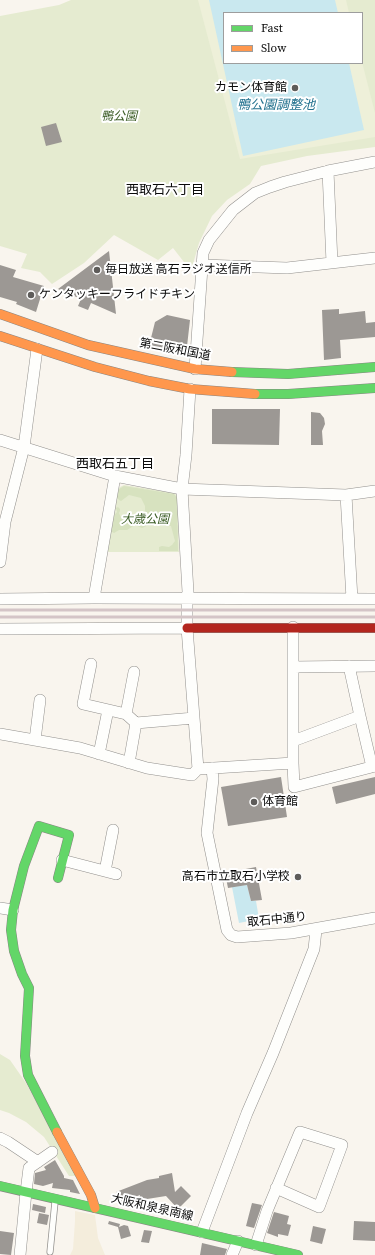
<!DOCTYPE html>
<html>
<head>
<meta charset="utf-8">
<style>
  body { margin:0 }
  #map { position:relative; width:375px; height:1255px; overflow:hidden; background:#f9f5ee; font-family:"Source Serif 4",serif }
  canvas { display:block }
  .legend { position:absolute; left:223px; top:12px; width:140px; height:52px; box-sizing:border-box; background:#fff; border:1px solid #9d9d9d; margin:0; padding:5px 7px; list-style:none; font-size:12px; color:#0a0a0a }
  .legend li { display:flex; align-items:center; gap:8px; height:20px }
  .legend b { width:20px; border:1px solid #9d9d9d }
</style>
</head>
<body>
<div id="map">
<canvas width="375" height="1255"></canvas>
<ul class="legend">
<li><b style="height:5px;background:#63d668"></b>Fast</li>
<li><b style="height:5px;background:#ff974d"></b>Slow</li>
</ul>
</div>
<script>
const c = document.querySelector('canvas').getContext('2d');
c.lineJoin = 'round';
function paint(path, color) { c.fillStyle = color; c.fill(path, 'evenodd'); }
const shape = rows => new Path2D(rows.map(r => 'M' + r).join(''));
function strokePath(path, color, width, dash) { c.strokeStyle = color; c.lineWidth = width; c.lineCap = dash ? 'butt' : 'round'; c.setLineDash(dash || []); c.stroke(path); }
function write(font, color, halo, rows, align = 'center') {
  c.font = font + ' "Source Serif 4","Noto Sans JP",serif'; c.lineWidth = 4; c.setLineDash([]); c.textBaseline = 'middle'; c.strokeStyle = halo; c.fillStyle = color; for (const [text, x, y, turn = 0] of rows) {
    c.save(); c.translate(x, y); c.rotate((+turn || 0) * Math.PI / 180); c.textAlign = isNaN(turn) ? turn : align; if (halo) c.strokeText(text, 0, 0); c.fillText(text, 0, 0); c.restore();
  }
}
paint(shape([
  [75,1211,95,1215,98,1238,105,1255,70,1255,73,1249,75,1221]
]), '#f4eddc');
paint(shape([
  [71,0,375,0,375,147,307,156,261,166,250,184,227,200,212,216,199,243,191,271,173,248,158,260,114,235,84,263,52,284,40,272,21,268,27,254,0,246,0,16,59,5],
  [224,13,362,13,362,63,224,63],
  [124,485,175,493,178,498,179,552,106,552,118,488],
  [0,1054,10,1060,26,1083,77,1176,69,1176,44,1137,26,1122,9,1113,0,1110]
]), '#e5ebd0');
paint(shape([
  [124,486,174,494,177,498,178,551,159,551,159,547,162,546,169,547,172,545,175,541,171,526,149,525,142,528,135,525,127,530,119,530,114,533,111,531,114,516,117,512,116,508,118,507,120,509,120,511,119,513,121,518,130,521,141,519,145,515,145,506,141,498,129,495,121,501,119,500,117,497,119,489]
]), '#d7e2bf');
paint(shape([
  [198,0,346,0,349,13,224,13,224,63,362,63,362,62,375,113,375,137,240,159]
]), '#eef0d9');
paint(shape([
  [209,0,335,0,338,13,224,13,224,63,349,63,364,130,243,156],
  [247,885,251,901,256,901,259,919,239,923,232,887]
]), '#c9e8ef');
paint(shape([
  [56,123,62,142,46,146,41,127],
  [109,251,116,314,91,303,88,310,78,306,81,299,58,289],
  [0,265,16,270,13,277,44,286,36,312,16,304,17,302,0,297],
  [339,309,339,314,365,311,366,323,375,322,375,337,340,340,341,358,324,360,322,310],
  [167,315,190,320,186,355,149,346,155,322],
  [212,409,280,409,279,445,212,444],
  [311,412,320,413,324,418,325,424,322,431,323,445,311,445],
  [281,777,287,817,228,826,221,787],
  [375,777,375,794,336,804,332,787],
  [256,867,262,900,251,901,247,885,228,888,225,873],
  [55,1160,64,1176,64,1178,73,1180,80,1194,70,1192,70,1190,52,1188,53,1183,43,1186,34,1184,35,1173,46,1170,44,1167],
  [172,1173,175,1192,181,1186,191,1196,178,1209,166,1196,147,1199,145,1208,138,1206,140,1195,120,1203,116,1192,147,1180,159,1178,159,1176],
  [252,1203,262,1205,254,1228,246,1226],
  [33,1204,46,1207,45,1213,32,1210],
  [274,1212,289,1216,287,1224,291,1225,288,1236,278,1234,278,1237,267,1233],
  [39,1213,49,1215,47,1225,37,1223],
  [109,1221,120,1224,119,1227,124,1225,128,1226,131,1236,121,1239,118,1227,108,1224],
  [354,1221,375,1222,375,1241,353,1240],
  [313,1226,326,1229,322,1244,310,1241],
  [144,1230,152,1231,149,1243,141,1242],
  [0,1231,14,1233,11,1255,0,1254],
  [202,1243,227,1249,225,1255,200,1255]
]), '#9c9894');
const lane = shape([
  [50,1252,55,1202]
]);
const street = shape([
  [328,171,332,263],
  [203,265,287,268,375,258],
  [195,369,203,253,209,240,233,210,255,193,270,187,285,182,328,171,375,162],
  [190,389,186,455,182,489,188,592,187,598,187,628,198,769],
  [0,440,115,476,182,489,346,495,375,491],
  [346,495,352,599],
  [0,562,5,522,24,447,37,349],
  [94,598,115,476],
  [0,599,94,598,375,599],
  [0,629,187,628],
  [91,664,83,704,126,714,134,672],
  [349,666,360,716,372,767],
  [293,667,375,666],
  [126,714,136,723,194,718],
  [0,734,80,748,147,768,192,775,198,769,293,763,293,627],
  [35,740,40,700],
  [293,741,360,716],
  [99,754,108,710],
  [129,763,136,723],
  [293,763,294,787,375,766],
  [212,768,213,779,207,833,227,930,231,935,237,937,291,933,375,918],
  [62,860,116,874],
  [105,871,113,830],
  [0,908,13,910],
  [0,1138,8,1142,38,1162],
  [202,1232,247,1113,273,1053,314,949,316,930],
  [256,1245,267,1211,300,1132,342,1145,319,1207,276,1188],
  [20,1255,26,1192,29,1168,52,1152],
  [232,1255,238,1241]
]);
const fast = shape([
  [232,372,288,374,375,367],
  [255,394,288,394,375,388],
  [57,1132,28,1075,25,1056,29,988,22,974,14,951,11,930,13,910,24,866,39,826,69,835,58,878],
  [0,1186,298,1255]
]);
const slow = shape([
  [0,314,88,345,195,369,232,372],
  [0,336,95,367,149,381,190,389,255,394],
  [57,1132,91,1195,95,1208]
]);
const jam = shape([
  [187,628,375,628]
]);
strokePath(lane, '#92908d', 7);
strokePath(street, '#92908d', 12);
strokePath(fast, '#888683', 10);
strokePath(slow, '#888683', 10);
strokePath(jam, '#888683', 10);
strokePath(lane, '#fefefc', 5.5);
strokePath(street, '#fefefc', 11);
strokePath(fast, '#63d668', 9);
strokePath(slow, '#ff974d', 9);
strokePath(jam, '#b3261e', 9);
strokePath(shape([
  [0,610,375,610],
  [0,617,375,617]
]), '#d4c5c7', 3);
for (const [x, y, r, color] of [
  [295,88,4,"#5e5c5a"],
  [97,270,4,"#5e5c5a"],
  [31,295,4,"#5e5c5a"],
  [254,802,4,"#5e5c5a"],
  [298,877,4,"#5e5c5a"]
]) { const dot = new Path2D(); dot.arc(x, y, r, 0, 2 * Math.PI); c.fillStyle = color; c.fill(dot); strokePath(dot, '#fff', 1.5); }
write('12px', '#0a0a0a', '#fff', [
  ["カモン体育館",287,88,"right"],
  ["毎日放送 高石ラジオ送信所",105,270],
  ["ケンタッキーフライドチキン",39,295],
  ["体育館",262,802],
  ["高石市立取石小学校",290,877,"right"]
], 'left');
write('italic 12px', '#385a22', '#fff', [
  ["鴨公園",119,117],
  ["大歳公園",145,520]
]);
write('12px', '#0a0a0a', '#fff', [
  ["第二阪和国道",175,350,11],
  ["取石中通り",277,920,-6],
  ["大阪和泉泉南線",152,1208,13]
]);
write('italic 13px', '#22718e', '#fff', [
  ["鴨公園調整池",276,106]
]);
write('13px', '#0a0a0a', '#fff', [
  ["西取石六丁目",165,191],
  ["西取石五丁目",115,465]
]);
</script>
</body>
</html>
